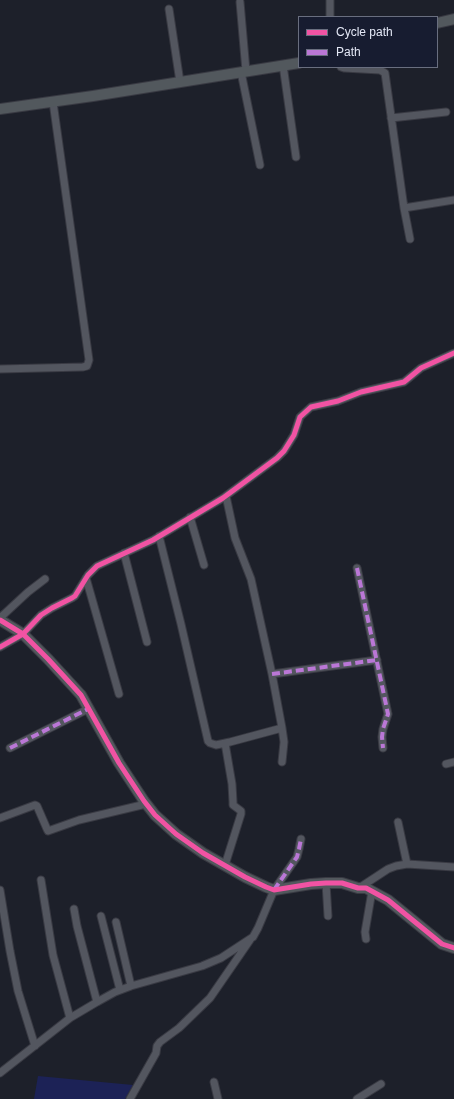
<!DOCTYPE html>
<html>
<head>
<meta charset="utf-8">
<style>
  body { margin:0 }
  #map { position:relative; width:454px; height:1099px; overflow:hidden; background:#1d202a; font-family:Arial,sans-serif }
  canvas { display:block }
  .legend { position:absolute; left:298px; top:16px; width:140px; height:52px; box-sizing:border-box; background:#171c30; border:1px solid #696e7f; margin:0; padding:5px 7px; list-style:none; font-size:12px; color:#e4e8f6 }
  .legend li { display:flex; align-items:center; gap:8px; height:20px }
  .legend b { width:20px; border:1px solid #696e7f }
</style>
</head>
<body>
<div id="map">
<canvas width="454" height="1099"></canvas>
<ul class="legend">
<li><b style="height:5px;background:#f153a3"></b>Cycle path</li>
<li><b style="height:5px;background:#ba77d6"></b>Path</li>
</ul>
</div>
<script>
const c = document.querySelector('canvas').getContext('2d');
c.lineJoin = 'round';
function paint(path, color) { c.fillStyle = color; c.fill(path, 'evenodd'); }
const shape = rows => new Path2D(rows.map(r => 'M' + r).join(''));
function strokePath(path, color, width, dash) { c.strokeStyle = color; c.lineWidth = width; c.lineCap = dash ? 'butt' : 'round'; c.setLineDash(dash || []); c.stroke(path); }
paint(shape([
  [38,1076,133,1085,125,1099,34,1099]
]), '#1c2256');
const street = shape([
  [330,0,330,17],
  [240,2,246,71],
  [169,9,180,82],
  [283,65,296,157],
  [341,67,344,68,380,70,385,73,404,208,410,239],
  [241,72,260,165],
  [391,118,446,112],
  [404,208,454,200],
  [0,369,83,367,87,366,89,360,53,102],
  [226,496,235,538,251,579,272,674,282,728,284,742,282,762],
  [190,517,204,565],
  [159,536,181,624,208,741,210,743,216,745,230,742,282,728],
  [124,553,147,642],
  [357,568,388,714,383,729,382,737,383,748],
  [86,578,119,694],
  [0,618,28,592,45,579],
  [0,647,23,634,41,615,52,608,72,598,75,596,88,575,97,566,153,540,223,498,277,458,284,451,294,435,300,417,311,407,338,401,361,392,404,382,421,368,454,353],
  [272,674,377,660],
  [10,748,88,709],
  [446,764,454,762],
  [0,818,35,805,37,806,47,829,48,831,79,820,146,804],
  [398,822,407,864],
  [225,865,241,814,241,811,233,805,233,802,232,784,225,743],
  [41,880,53,955,70,1018],
  [326,883,328,916],
  [359,888,388,869,396,866,407,864,454,867],
  [0,890,10,951,18,991,35,1046],
  [74,909,77,926,97,1002],
  [101,916,120,990],
  [116,922,131,986],
  [366,939,365,932,372,891],
  [0,1073,70,1018,97,1002,115,992,131,986,202,966,221,958,253,937,258,928,274,890,297,857,299,849,301,839],
  [214,1082,218,1099],
  [130,1099,156,1053,157,1046,160,1042,179,1028,210,998,250,940],
  [357,1099,381,1084]
]);
const secondary = shape([
  [437,23,454,19],
  [0,109,93,96,299,63],
  [0,620,23,634,48,659,81,695,119,763,144,801,155,815,176,834,203,853,245,877,266,887,274,890,311,884,326,883,342,883,358,888,366,888,388,900,442,944,454,948]
]);
strokePath(street, '#393a43', 9);
strokePath(secondary, '#393a43', 12);
strokePath(street, '#53565f', 7);
strokePath(secondary, '#52585d', 10);
strokePath(shape([
  [357,568,388,714,383,729,382,737,383,748],
  [272,674,377,660],
  [10,748,88,709],
  [274,890,297,857,299,849,301,839]
]), '#ba77d6', 4, [8, 4]);
strokePath(shape([
  [0,620,23,634,48,659,81,695,119,763,144,801,155,815,176,834,203,853,245,877,266,887,274,890,311,884,326,883,342,883,358,888,366,888,388,900,442,944,454,948],
  [0,647,23,634,41,615,52,608,72,598,75,596,88,575,97,566,153,540,223,498,277,458,284,451,294,435,300,417,311,407,338,401,361,392,404,382,421,368,454,353]
]), '#f153a3', 5);
</script>
</body>
</html>
